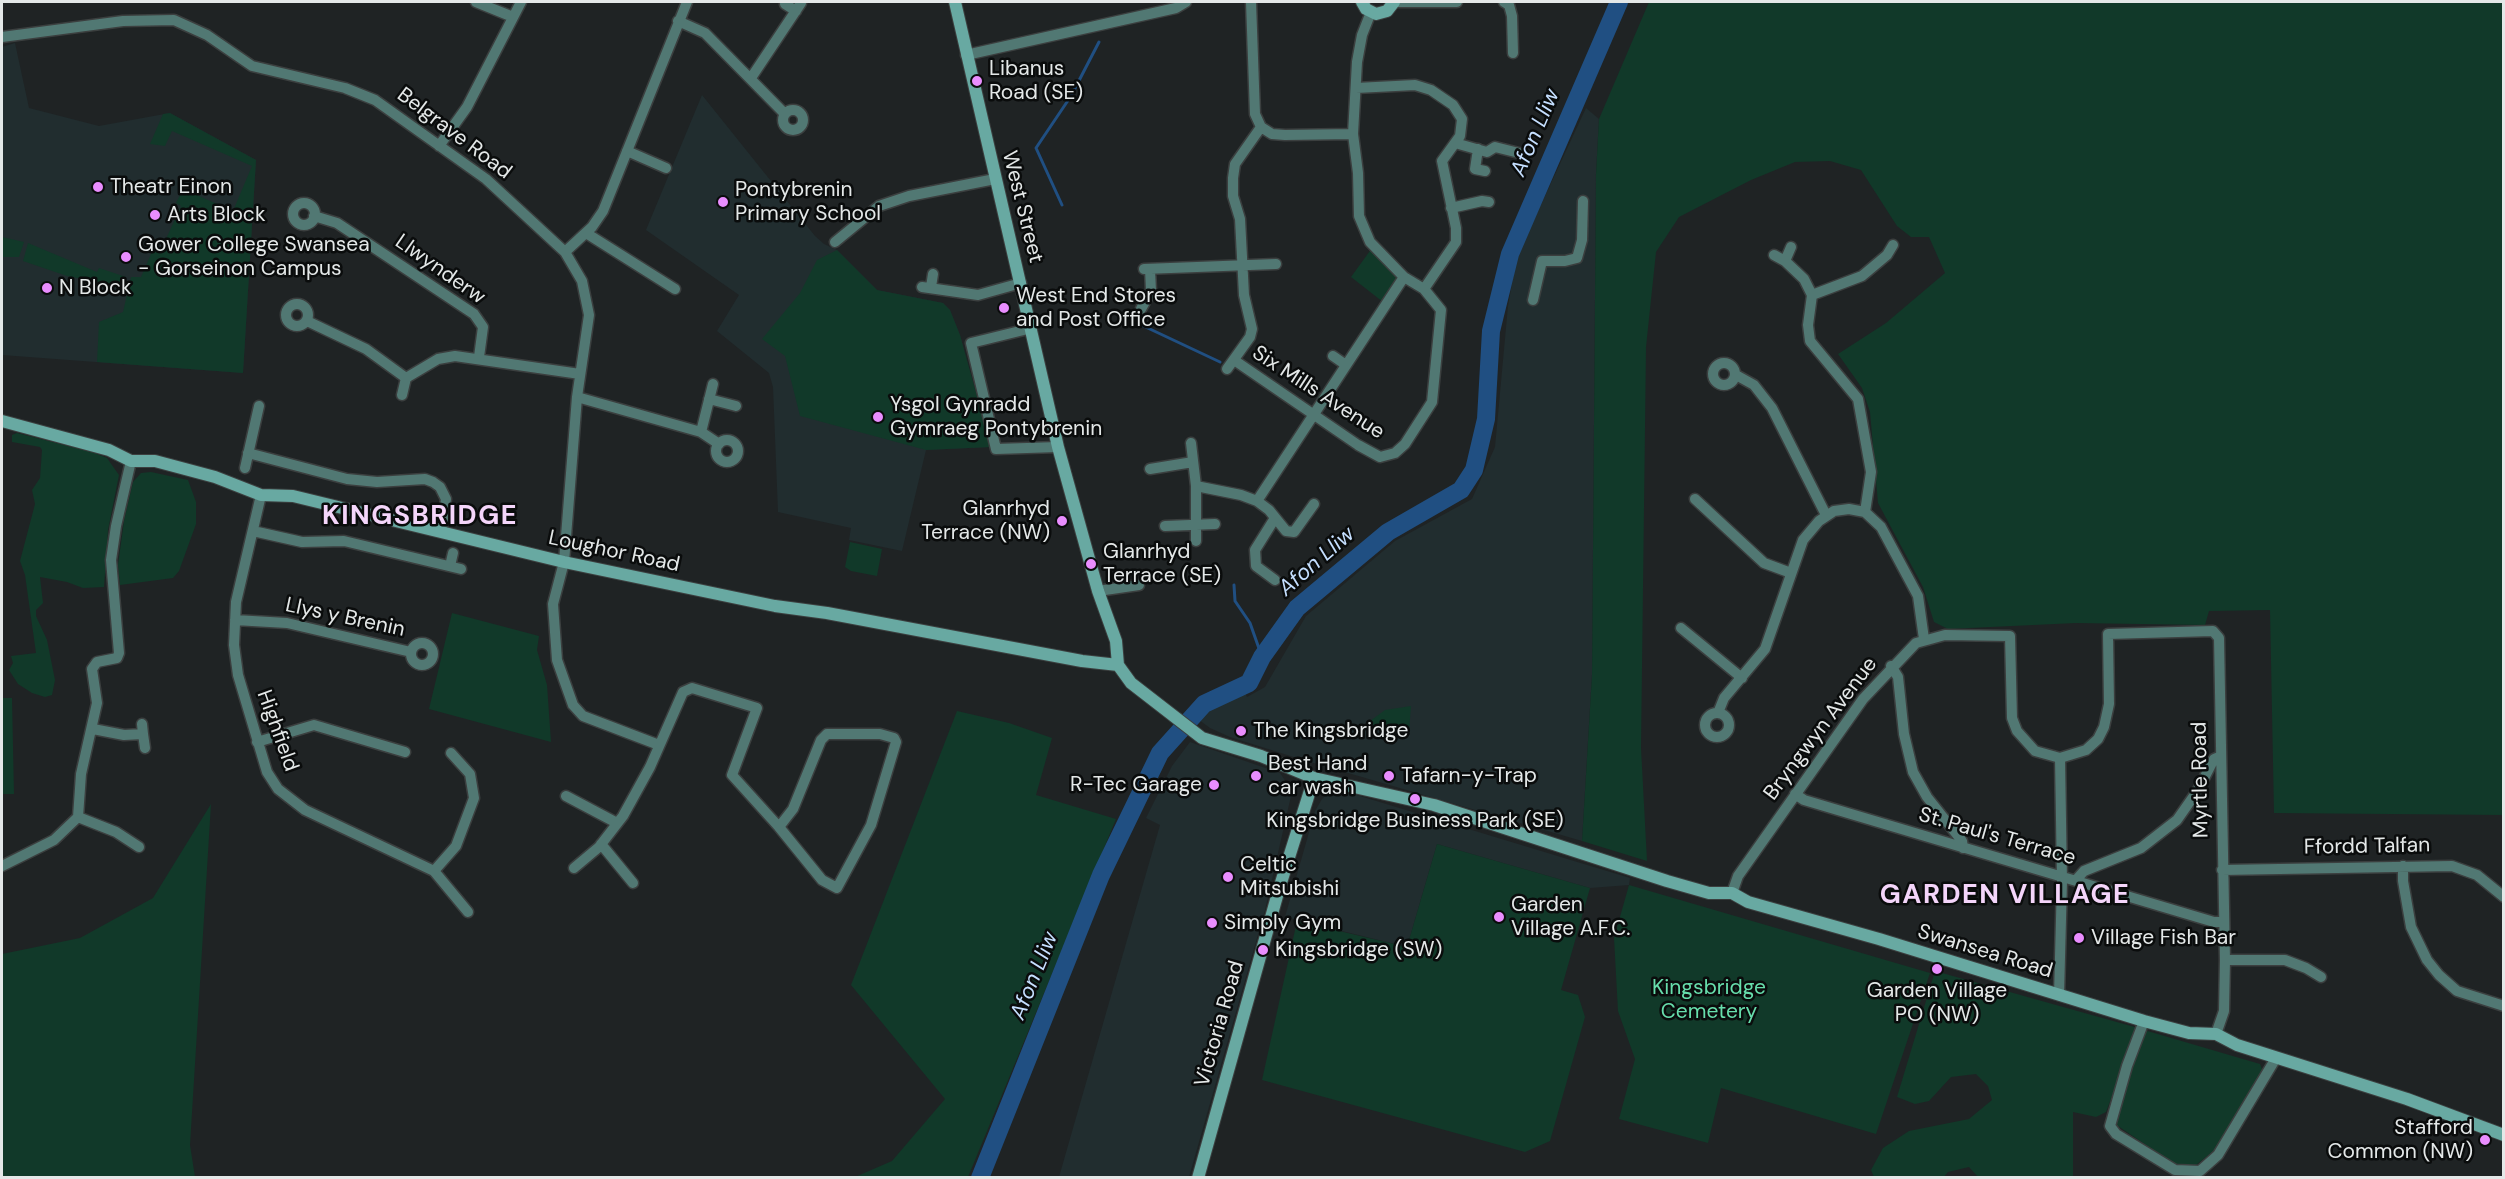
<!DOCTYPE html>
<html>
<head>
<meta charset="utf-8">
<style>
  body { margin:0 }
  #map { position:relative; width:2505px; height:1179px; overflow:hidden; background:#1f2324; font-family:"DM Sans",sans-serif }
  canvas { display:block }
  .frame { position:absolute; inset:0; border:3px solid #e4e8e8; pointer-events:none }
</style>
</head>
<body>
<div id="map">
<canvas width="2505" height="1179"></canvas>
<div class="frame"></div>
</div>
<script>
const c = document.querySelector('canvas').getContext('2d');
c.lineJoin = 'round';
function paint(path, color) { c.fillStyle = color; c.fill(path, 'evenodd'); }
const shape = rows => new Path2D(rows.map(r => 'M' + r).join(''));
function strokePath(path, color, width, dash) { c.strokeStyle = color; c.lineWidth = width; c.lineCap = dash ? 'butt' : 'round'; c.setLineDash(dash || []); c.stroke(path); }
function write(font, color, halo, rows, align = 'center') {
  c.font = font + ' "DM Sans",sans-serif'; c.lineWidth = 5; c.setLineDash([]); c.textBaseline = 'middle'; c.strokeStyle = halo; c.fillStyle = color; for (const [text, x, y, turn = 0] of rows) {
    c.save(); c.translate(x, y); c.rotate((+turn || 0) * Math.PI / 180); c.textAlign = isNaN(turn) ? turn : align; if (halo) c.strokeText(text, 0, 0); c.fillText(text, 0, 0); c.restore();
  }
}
paint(shape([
  [15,43,29,108,99,126,170,113,256,160,243,373,2,355,2,47],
  [702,95,815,236,824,244,837,250,877,290,943,303,950,310,960,335,991,447,926,450,902,551,849,540,851,528,778,512,773,387,769,373,717,331,739,295,646,230],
  [1586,108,1599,119,1596,174,1592,675,1582,841,1300,759,1230,737,1210,728,1191,714,1243,689,1247,697,1265,687,1306,616,1395,541,1472,499,1495,447,1508,306,1517,256],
  [1190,742,1280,773,1290,788,1291,796,1265,910,1189,1177,1059,1177,1160,825,1146,818,1172,766],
  [1340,790,1630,878,1629,885,1590,888,1437,844,1407,947,1285,917,1315,811,1322,799,1329,793]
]), '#212d2f');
paint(shape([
  [1649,2,2503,2,2503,815,2274,813,2270,610,2209,611,2205,625,2076,623,1948,629,1934,622,1923,587,1878,503,1870,412,1862,388,1838,354,1886,323,1945,273,1929,237,1911,237,1897,226,1861,170,1830,161,1795,162,1751,180,1679,217,1656,252,1646,347,1641,748,1647,861,1582,841,1592,675,1596,174,1599,119],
  [170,113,256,160,243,373,97,362,99,322,123,312,131,277,141,277,154,247,161,250,181,206,176,203,183,189,233,211,252,166,172,131,165,146,150,144,163,114],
  [2,237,24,242,19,257,2,257],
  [28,243,97,272,99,268,126,277,123,290,119,286,67,276,23,261],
  [1372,248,1401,277,1383,302,1351,277],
  [837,250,877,290,943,303,950,310,960,335,991,447,926,450,800,416,785,356,762,339,800,293,817,260],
  [17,433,92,452,107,458,119,475,108,530,104,587,83,588,67,582,40,577,43,603,36,610,36,616,47,640,55,680,52,695,45,697,32,693,18,684,9,670,13,663,11,656,36,653,25,575,20,561,35,504,32,490,40,478,42,450,40,447,12,442,12,435],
  [151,472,188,480,196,502,196,524,179,571,173,578,120,585,118,565,124,521,133,482,141,473],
  [850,542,882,549,877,576,851,571,845,567],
  [452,613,539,636,537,650,547,685,551,742,429,709],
  [2,698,12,698,14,794,2,794],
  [1411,706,1409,731,1366,724,1385,710],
  [957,711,1009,723,1052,738,1036,795,1116,819,968,1177,855,1177,892,1161,945,1099,851,985],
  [211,804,190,1145,195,1177,2,1177,2,954,80,938,153,898],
  [1437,844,1590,888,1561,990,1578,995,1585,1017,1550,1141,1525,1152,1262,1080,1297,921,1407,947],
  [1629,885,1930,973,1876,1134,1721,1088,1708,1143,1619,1119,1635,1059,1618,1011,1614,938],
  [1935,971,2138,1028,2106,1112,2096,1117,2073,1112,2073,1177,1978,1177,1969,1167,1948,1172,1943,1178,1874,1177,1871,1170,1883,1148,1909,1131,1969,1119,1992,1100,1988,1086,1976,1074,1951,1077,1929,1101,1915,1104,1897,1097],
  [2144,1030,2260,1064,2262,1069,2262,1075,2216,1149,2196,1165,2184,1166,2174,1164,2115,1124,2129,1068]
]), '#113929');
strokePath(shape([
  [1062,205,1036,148,1071,96,1099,42],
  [1135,322,1220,362],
  [1234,585,1235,601,1250,623,1262,657]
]), '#204f82', 3);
strokePath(shape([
  [980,1178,1101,875,1160,753,1204,704,1249,683,1262,657,1297,608,1388,532,1461,490,1474,470,1486,419,1491,331,1510,254,1619,2]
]), '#204f82', 18);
const street = shape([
  [476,2,513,17],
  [1251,2,1255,114,1261,127,1272,134,1285,135,1353,134],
  [1394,2,1457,2],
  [1504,2,1509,5,1512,16,1513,53],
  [785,4,796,11],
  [678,21,705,33,785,114],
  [2,37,123,21,174,20,207,35,252,66,345,88,375,100,486,179,565,252,582,281,589,315,577,397,564,562,553,604,557,660,573,705,583,716,659,745],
  [966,55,1176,8,1186,2],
  [751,78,801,3],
  [1356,88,1415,85,1431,90,1453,105,1462,119,1460,136,1442,161,1456,228,1456,242,1424,289],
  '783 120a10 10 0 1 1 20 0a10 10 0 1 1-20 0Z',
  [1455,143,1487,152,1495,147,1519,153],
  [439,146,467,107,521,2],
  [1478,149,1475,169,1485,171],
  [627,151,666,168],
  '293 214a11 11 0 1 1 22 0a11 11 0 1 1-22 0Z',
  [1451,208,1482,201,1489,202],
  [314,216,337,223,474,314,483,327,479,357],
  [586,233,675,289],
  [835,242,879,206,909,196,995,179],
  [565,252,592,227,603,211,687,2],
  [1774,255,1785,261,1804,279,1812,295,1808,325,1810,341,1858,399,1871,472,1865,512],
  [1785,261,1791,247],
  [1144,269,1276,264],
  [922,287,978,295,1021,283],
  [931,287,933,274],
  [1812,295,1862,276,1887,255,1893,245],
  [1533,300,1542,261,1565,261,1577,258,1582,240,1583,201],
  '286 315a11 11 0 1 1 22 0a11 11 0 1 1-22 0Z',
  [1141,309,1151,291,1150,269],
  [307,321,366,349,406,378],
  [1032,328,971,343,996,449,1058,447],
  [1333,356,1346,365],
  [1234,360,1358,445,1380,457,1395,453,1405,444,1432,402,1441,310,1424,289,1404,277,1370,242,1359,216,1358,173,1353,134,1357,62,1362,35,1371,12],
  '1713 374a11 11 0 1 1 22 0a11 11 0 1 1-22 0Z',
  [1227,369,1250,337,1252,329,1244,295,1240,219,1233,196,1233,178,1235,164,1261,127],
  [1736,375,1754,385,1772,408,1826,515],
  [402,395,406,378,438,359,455,356,580,374],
  [577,397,701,432,719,444],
  [709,399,736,406],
  [701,432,713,384],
  '716 451a11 11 0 1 1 22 0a11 11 0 1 1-22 0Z',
  [1191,443,1196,486,1241,495,1257,501,1269,510,1286,531,1294,532,1314,504],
  [248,453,347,479,377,482,425,479,433,482,440,487,446,499,441,532],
  [245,468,259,406],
  [1150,469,1193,462],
  [1196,486,1196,541],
  [261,495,236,602,234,645,238,675,267,772,278,789,305,810,434,871,468,912],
  [1695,499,1764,563,1791,573],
  [1257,501,1404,277],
  [1275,518,1255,550,1256,566,1275,580],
  [1165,526,1215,524],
  [253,531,302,542,344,541,461,569],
  [450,566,453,553],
  [1098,591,1139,585],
  [235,620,287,623,411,652],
  [1681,628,1742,678],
  '411 654a11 11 0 1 1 22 0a11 11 0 1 1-22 0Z',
  [1891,666,1898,677,1904,734,1913,772,1927,797,1962,841,1963,848],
  [1718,713,1724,698,1765,649,1803,540,1819,521,1834,511,1849,509,1865,512,1881,527,1918,596,1924,639],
  '1705 725a12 12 0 1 1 24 0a12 12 0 1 1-24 0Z',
  [93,729,124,735,143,734,142,724],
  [143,734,145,748],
  [257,742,314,725,405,752],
  [1795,794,1804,800,2214,922,2224,922],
  [566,796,617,823],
  [78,817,116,832,139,847],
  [601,844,633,883],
  [2,866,54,840,78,817,81,774,97,703,92,669,97,662,117,658,119,653,111,560,116,526,131,461],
  [2403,866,2403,881,2411,927,2427,960,2439,975,2457,991,2504,1006],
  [574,868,599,847,623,816,650,767,683,692,692,688,757,708,732,775,779,827,793,809,821,740,827,734,880,734,894,738,896,742,871,825,837,888,822,880,779,827],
  [2222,870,2452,866,2477,875,2504,897],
  [434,871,456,846,474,798,470,774,451,753],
  [2076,880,2084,871,2141,848,2177,820,2198,790,2214,759,2221,756],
  [1732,893,1738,876,1863,699,1916,643,1945,635,2010,636,2012,718,2017,731,2035,751,2060,758,2086,750,2098,739,2104,727,2109,704,2108,634,2213,631,2219,638,2225,960,2224,1011,2216,1034],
  [2225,960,2285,960,2306,968,2321,977],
  [2059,995,2062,881,2060,758],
  [2144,1021,2127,1066,2110,1126,2116,1134,2175,1170,2200,1171,2218,1155,2276,1058]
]);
const secondary = shape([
  [955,2,1058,447,1098,591,1116,641,1118,665],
  [1362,2,1366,9,1376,14,1387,11,1394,2],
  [2,421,109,450,131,461,155,461,215,477,261,495,293,496,564,562,775,606,827,613,1082,661,1118,665,1131,683,1202,738,1261,756,1314,778,1434,805,1667,881,1709,893,1732,893,1748,902,1879,939,2144,1021,2189,1033,2216,1034,2237,1045,2407,1099,2504,1135],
  [1198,1178,1279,889,1314,778]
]);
strokePath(street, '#3b3f3f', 13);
strokePath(secondary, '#3b3f3f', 14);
strokePath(street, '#517873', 10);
strokePath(secondary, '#68a9a2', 12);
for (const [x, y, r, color] of [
  [977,81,6,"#e98dfe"],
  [98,187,6,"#e98dfe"],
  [723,202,6,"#e98dfe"],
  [155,215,6,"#e98dfe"],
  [126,257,6,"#e98dfe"],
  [47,288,6,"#e98dfe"],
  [1004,308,6,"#e98dfe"],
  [878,417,6,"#e98dfe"],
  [1062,521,6,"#e98dfe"],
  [1091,564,6,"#e98dfe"],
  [1241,731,6,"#e98dfe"],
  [1256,776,6,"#e98dfe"],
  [1389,776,6,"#e98dfe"],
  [1214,785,6,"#e98dfe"],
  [1415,799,6,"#e98dfe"],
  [1228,877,6,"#e98dfe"],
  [1499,917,6,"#e98dfe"],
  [1212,923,6,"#e98dfe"],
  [2079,938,6,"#e98dfe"],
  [1263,950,6,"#e98dfe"],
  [1937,969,6,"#e98dfe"],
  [2485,1140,6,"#e98dfe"]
]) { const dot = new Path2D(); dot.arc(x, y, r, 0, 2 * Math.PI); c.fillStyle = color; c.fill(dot); strokePath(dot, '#0a0c0c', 2); }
write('21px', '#e4e8e8', '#0a0c0c', [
  ["Libanus",989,69],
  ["Road (SE)",989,93],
  ["Theatr Einon",110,187],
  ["Pontybrenin",735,190],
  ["Primary School",735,214],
  ["Arts Block",167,215],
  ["Gower College Swansea",138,245],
  ["- Gorseinon Campus",138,269],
  ["N Block",59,288],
  ["West End Stores",1016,296],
  ["and Post Office",1016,320],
  ["Ysgol Gynradd",890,405],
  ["Gymraeg Pontybrenin",890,429],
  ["Glanrhyd",1050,509,"right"],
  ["Terrace (NW)",1050,533,"right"],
  ["Glanrhyd",1103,552],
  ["Terrace (SE)",1103,576],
  ["The Kingsbridge",1253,731],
  ["Best Hand",1268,764],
  ["car wash",1268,788],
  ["Tafarn-y-Trap",1401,776],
  ["R-Tec Garage",1202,785,"right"],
  ["Kingsbridge Business Park (SE)",1415,821,"center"],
  ["Celtic",1240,865],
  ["Mitsubishi",1240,889],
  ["Garden",1511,905],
  ["Village A.F.C.",1511,929],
  ["Simply Gym",1224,923],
  ["Village Fish Bar",2091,938],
  ["Kingsbridge (SW)",1275,950],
  ["Garden Village",1937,991,"center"],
  ["PO (NW)",1937,1015,"center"],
  ["Stafford",2473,1128,"right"],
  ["Common (NW)",2473,1152,"right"]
], 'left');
write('21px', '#e4e8e8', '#0a0c0c', [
  ["Belgrave Road",454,134,37],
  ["West Street",1022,207,76],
  ["Llwynderw",440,270,35],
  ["Six Mills Avenue",1318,393,33],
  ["Loughor Road",614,552,12],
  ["Llys y Brenin",345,618,12],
  ["Bryngwyn Avenue",1821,729,-53],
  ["Highfield",277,731,70],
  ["Myrtle Road",2201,780,-91],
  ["St. Paul's Terrace",1997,837,16],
  ["Ffordd Talfan",2367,847,-1],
  ["Swansea Road",1985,952,17],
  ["Victoria Road",1220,1024,-74]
]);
write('21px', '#67deac', '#0a0c0c', [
  ["Kingsbridge",1709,988],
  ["Cemetery",1709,1012]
]);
write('italic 22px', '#c5dfff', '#0a0c0c', [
  ["Afon Lliw",1536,133,-67],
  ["Afon Lliw",1317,562,-41],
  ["Afon Lliw",1035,976,-68]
]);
c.letterSpacing = '1.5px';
write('bold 27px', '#f4d5fa', '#0a0c0c', [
  ["KINGSBRIDGE",420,517],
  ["GARDEN VILLAGE",2005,896]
]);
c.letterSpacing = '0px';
</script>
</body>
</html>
